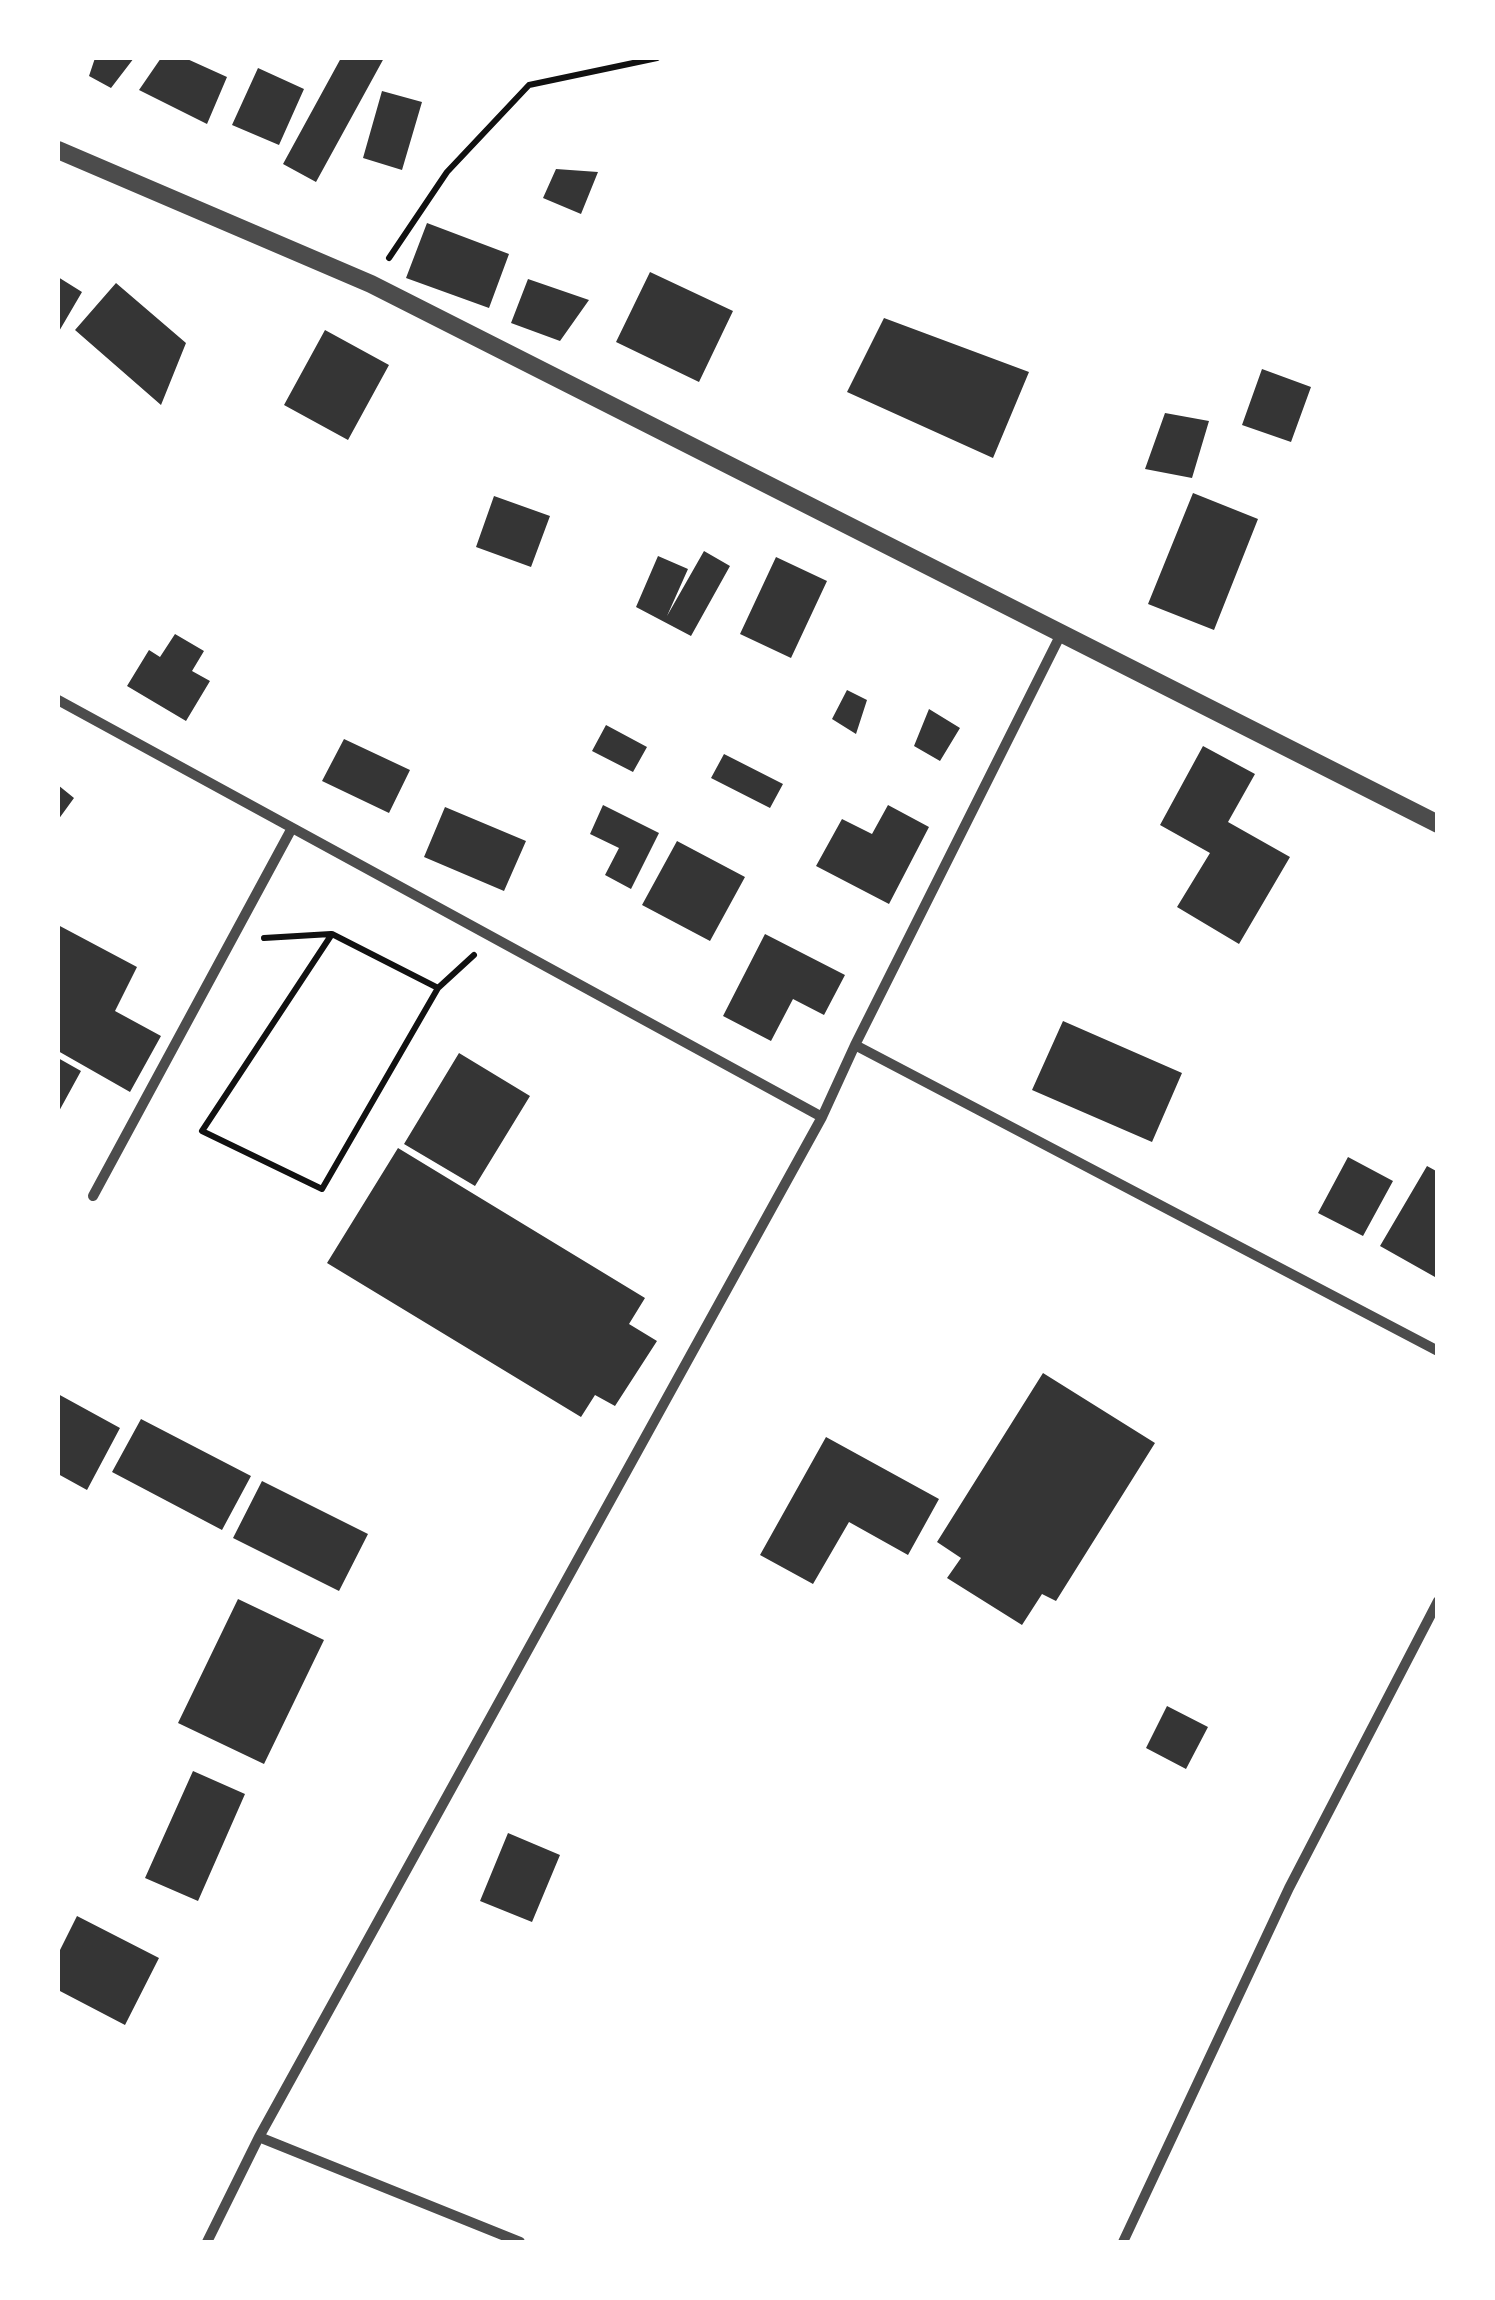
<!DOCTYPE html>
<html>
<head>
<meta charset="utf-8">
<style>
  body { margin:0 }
  #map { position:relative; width:1495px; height:2300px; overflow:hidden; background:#fff; font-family:Ubuntu,sans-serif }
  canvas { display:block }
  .frame { position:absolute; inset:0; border:60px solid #fff; pointer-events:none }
</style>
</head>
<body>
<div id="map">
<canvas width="1495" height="2300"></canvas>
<div class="frame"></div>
</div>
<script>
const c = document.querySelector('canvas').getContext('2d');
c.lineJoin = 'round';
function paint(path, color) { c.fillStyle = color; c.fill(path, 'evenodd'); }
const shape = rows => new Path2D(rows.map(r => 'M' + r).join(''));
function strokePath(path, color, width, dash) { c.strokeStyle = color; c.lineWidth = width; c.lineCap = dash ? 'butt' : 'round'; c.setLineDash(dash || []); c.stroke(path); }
paint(shape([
  [95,58,134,58,111,88,89,76],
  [161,58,185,58,227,77,207,124,139,90],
  [341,58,384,58,316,182,283,164],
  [258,68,304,89,279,145,232,125],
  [382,91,422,102,402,170,363,158],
  [556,169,598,172,581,214,543,198],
  [427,223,509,254,489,308,406,278],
  [650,272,733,311,699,382,616,342],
  [58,277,82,292,58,333],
  [528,279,589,300,560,341,511,323],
  [116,283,186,343,161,405,75,330],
  [884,318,1029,372,993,458,847,392],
  [325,330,389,365,348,440,284,405],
  [1262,369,1311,387,1291,442,1242,425],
  [1165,413,1209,421,1192,478,1145,469],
  [1193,493,1258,519,1214,630,1148,604],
  [494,496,550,516,531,567,476,547],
  [704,551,730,566,691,636,636,607,658,556,688,569,667,616],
  [776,557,827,581,791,658,740,634],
  [175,634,204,651,192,671,210,681,186,721,127,686,149,650,160,657],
  [847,690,867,700,856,734,832,719],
  [929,709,960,728,940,761,914,746],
  [606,725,647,747,633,772,592,751],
  [344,739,410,770,389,813,322,781],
  [1203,746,1255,774,1228,822,1290,857,1239,944,1177,907,1210,853,1160,825],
  [724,754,783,784,770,808,711,778],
  [58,785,74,798,58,820],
  [603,805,659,833,631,889,605,875,619,848,590,834],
  [888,805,929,827,889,904,816,866,842,819,872,834],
  [445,807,526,841,504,891,424,857],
  [677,841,745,877,710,941,642,905],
  [58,925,137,967,115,1011,161,1036,130,1092,58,1051],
  [765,934,845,975,824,1015,793,999,771,1041,723,1016],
  [1063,1021,1182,1073,1152,1142,1032,1090],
  [459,1053,530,1096,475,1186,404,1144],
  [58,1058,81,1071,58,1113],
  [398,1148,645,1298,629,1324,657,1341,615,1406,595,1395,581,1417,327,1263],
  [1348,1157,1393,1181,1363,1236,1318,1213],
  [1427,1166,1438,1172,1435,1277,1380,1246],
  [1043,1373,1155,1443,1056,1601,1042,1594,1022,1625,947,1578,961,1558,937,1542],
  [58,1394,120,1428,87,1490,58,1474],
  [141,1419,251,1476,222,1530,112,1472],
  [826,1437,939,1499,908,1555,849,1522,813,1584,760,1555],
  [262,1481,368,1534,339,1591,233,1538],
  [238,1599,324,1640,264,1764,178,1723],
  [1167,1706,1208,1727,1186,1769,1146,1748],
  [193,1771,245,1794,198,1901,145,1878],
  [508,1833,560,1855,532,1922,480,1901],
  [77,1916,159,1958,125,2025,58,1990,58,1954]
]), '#353535');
strokePath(shape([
  [389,258,447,172,529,85,657,58],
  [264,938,331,934],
  [438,988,332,934,202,1131,322,1189,438,988,474,955]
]), '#111', 6);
strokePath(shape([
  [58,700,822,1117],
  [855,1045,1438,1351],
  [93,1196,292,828],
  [259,2137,520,2242],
  [207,2242,259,2137,822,1117,855,1045,1062,632],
  [1123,2242,1289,1888,1438,1601]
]), '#4c4c4c', 10);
strokePath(shape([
  [58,150,371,284,1438,824]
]), '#4c4c4c', 18);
</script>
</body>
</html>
